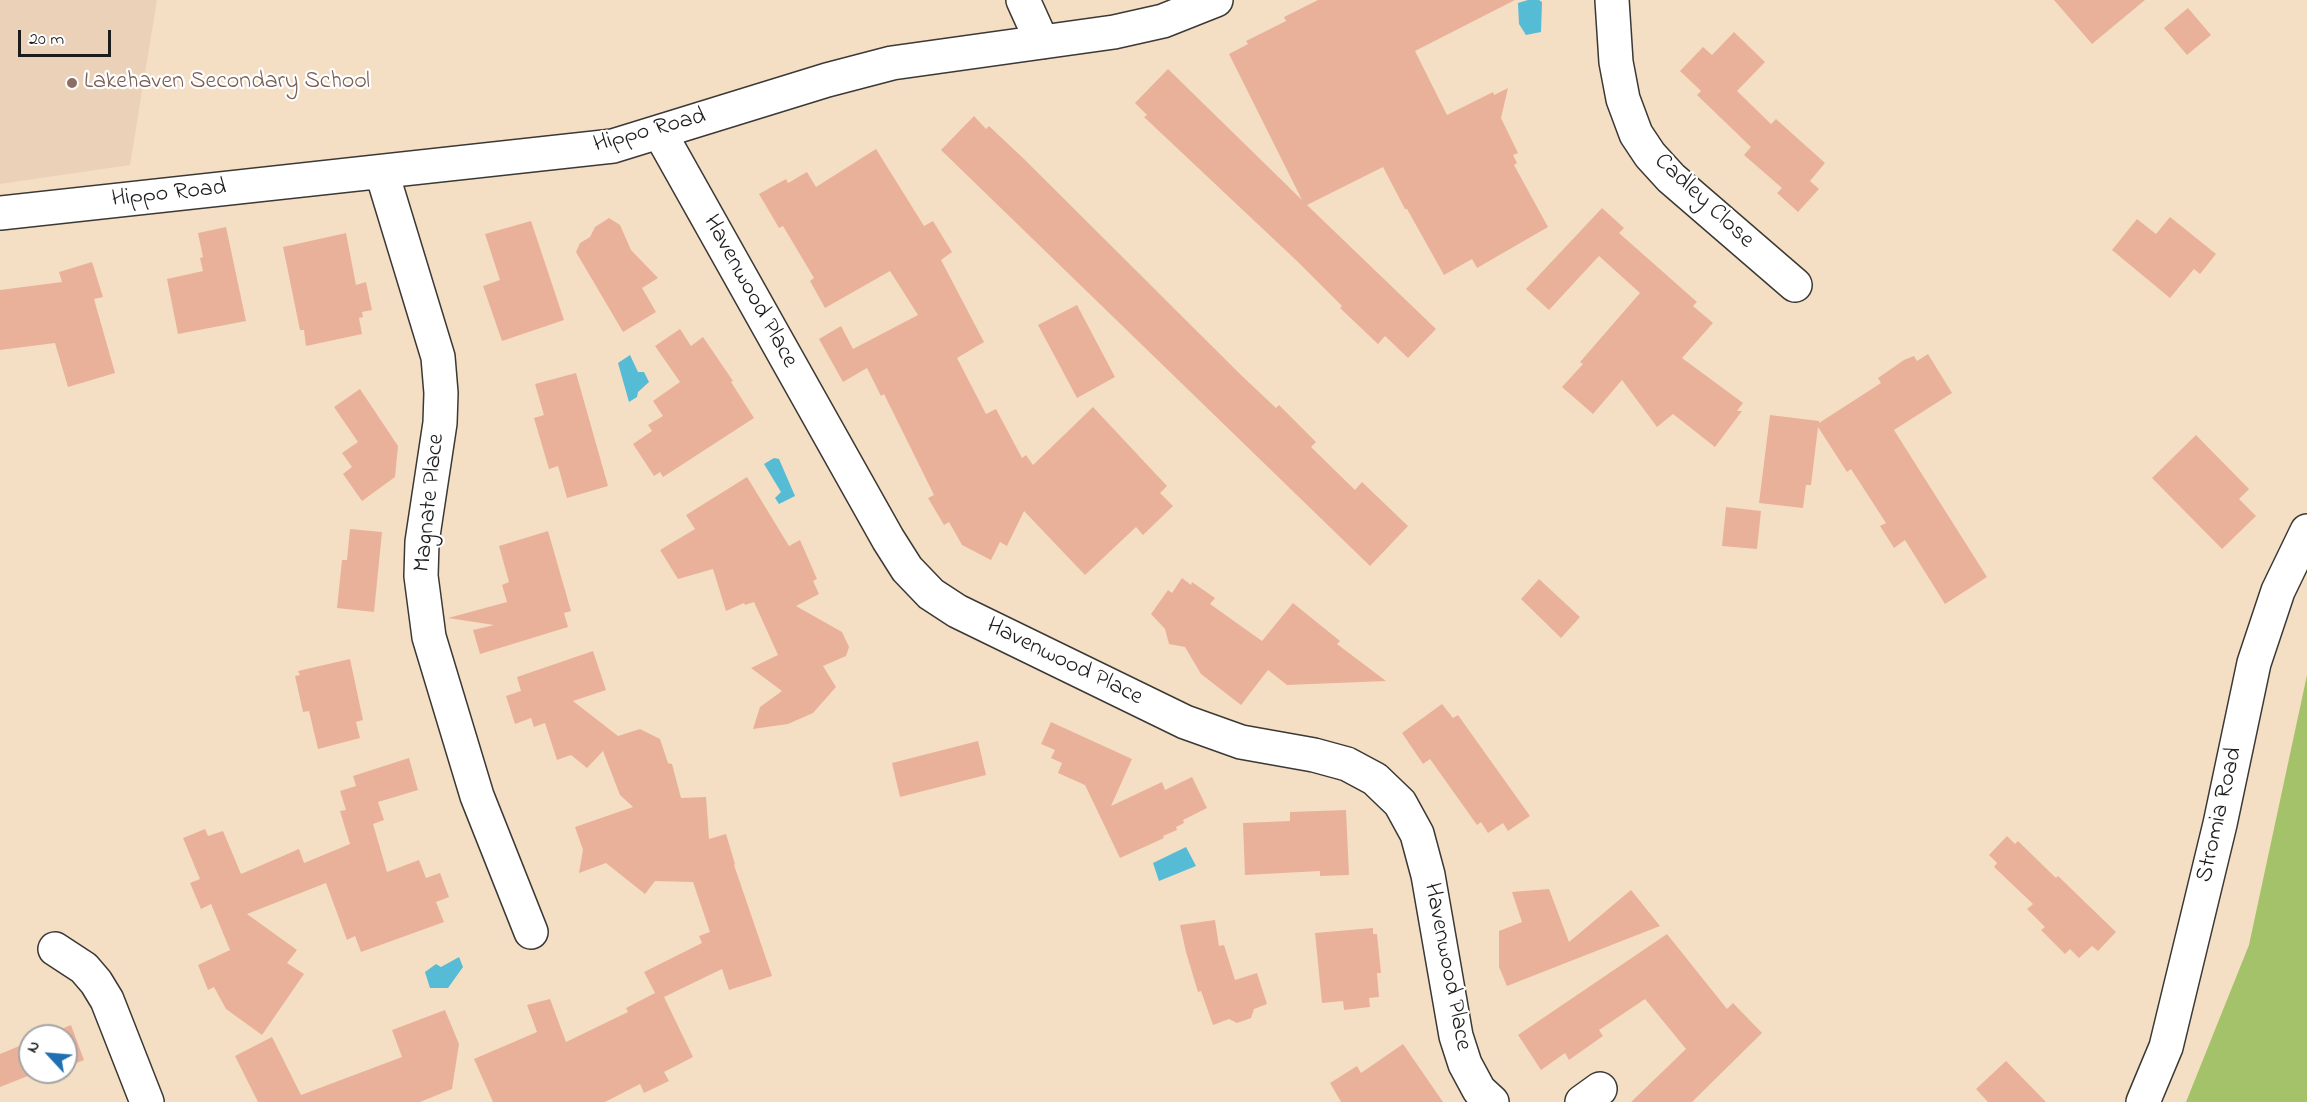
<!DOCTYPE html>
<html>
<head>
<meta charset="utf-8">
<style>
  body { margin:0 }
  #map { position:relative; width:2307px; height:1102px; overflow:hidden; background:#f4dfc4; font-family:"Indie Flower",sans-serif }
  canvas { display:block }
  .north { position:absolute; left:18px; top:1024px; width:60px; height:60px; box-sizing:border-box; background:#fff; border:2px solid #a4a4a4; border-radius:50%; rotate:296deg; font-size:16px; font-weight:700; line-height:24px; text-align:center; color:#1c1c1c }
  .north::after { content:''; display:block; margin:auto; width:21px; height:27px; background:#1f6fb2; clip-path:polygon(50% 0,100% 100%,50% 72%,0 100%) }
  .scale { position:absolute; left:18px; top:30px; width:93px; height:27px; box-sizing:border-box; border:3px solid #1c1c1c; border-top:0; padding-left:8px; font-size:18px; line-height:21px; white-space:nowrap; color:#1c1c1c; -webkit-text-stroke:4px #fff; paint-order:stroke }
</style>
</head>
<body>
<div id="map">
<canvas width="2307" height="1102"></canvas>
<div class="north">N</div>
<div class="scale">20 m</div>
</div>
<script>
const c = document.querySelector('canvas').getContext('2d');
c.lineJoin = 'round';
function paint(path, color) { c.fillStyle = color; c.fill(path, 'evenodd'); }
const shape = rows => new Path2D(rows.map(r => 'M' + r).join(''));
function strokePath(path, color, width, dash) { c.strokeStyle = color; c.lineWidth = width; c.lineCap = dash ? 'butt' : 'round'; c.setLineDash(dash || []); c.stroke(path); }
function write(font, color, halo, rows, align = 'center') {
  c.font = font + ' "Indie Flower",sans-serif'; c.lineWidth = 4.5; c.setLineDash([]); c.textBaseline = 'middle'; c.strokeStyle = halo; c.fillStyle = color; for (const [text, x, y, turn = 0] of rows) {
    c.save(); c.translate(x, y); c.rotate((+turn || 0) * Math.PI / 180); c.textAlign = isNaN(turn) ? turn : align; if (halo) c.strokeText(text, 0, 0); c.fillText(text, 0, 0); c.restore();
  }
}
paint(shape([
  [0,0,157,0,130,165,0,184]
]), '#ecd1b9');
paint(shape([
  [2307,675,2307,1102,2186,1102,2249,945]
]), '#a4c26a');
paint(shape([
  [1528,0,1539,0,1542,2,1541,32,1526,35,1519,24,1518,3],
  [630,355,638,372,644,372,649,382,638,392,637,397,629,402,618,363],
  [774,458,779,459,795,496,779,504,775,498,781,492,764,464],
  [1186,847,1196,866,1159,881,1153,863],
  [459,957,463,967,448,988,430,988,425,972,436,964,441,967]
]), '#56bbd4');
paint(shape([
  [1318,0,1515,0,1415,51,1447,115,1493,92,1494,95,1508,88,1501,118,1518,153,1513,155,1517,163,1514,165,1548,227,1477,268,1472,259,1444,275,1407,209,1405,209,1383,167,1307,205,1436,329,1408,358,1385,336,1378,344,1340,308,1342,306,1298,262,1144,117,1147,115,1135,103,1168,69,1302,200,1229,54,1248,44,1246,41,1286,21,1284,17],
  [2054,0,2145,0,2092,44],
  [2188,8,2211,35,2187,55,2164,28],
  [1734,32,1765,62,1737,91,1771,124,1776,119,1825,163,1810,181,1819,189,1798,212,1777,193,1782,188,1744,155,1751,147,1697,95,1701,91,1680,71,1703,47,1712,55],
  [974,116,986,129,989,126,1024,159,1241,375,1276,408,1279,405,1316,442,1311,447,1355,490,1362,482,1408,526,1370,566,941,150],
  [876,149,924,226,933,221,952,252,941,260,984,342,957,358,986,414,996,409,1022,458,1026,455,1033,465,1093,407,1167,486,1160,493,1173,506,1143,535,1136,527,1085,575,1024,511,1007,546,1000,542,991,560,962,545,949,522,944,525,928,498,934,495,884,394,881,396,867,368,843,382,819,339,841,326,853,349,918,315,890,271,825,308,810,281,814,278,783,226,779,228,759,194,786,179,788,183,807,172,816,187],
  [1602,208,1624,228,1619,233,1697,302,1693,306,1713,323,1682,358,1743,403,1737,411,1742,411,1715,447,1673,414,1657,427,1622,380,1593,414,1562,387,1583,364,1580,362,1640,293,1599,256,1549,310,1526,289],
  [2170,217,2216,254,2200,274,2194,269,2170,298,2112,250,2137,219,2156,234],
  [609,218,620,225,631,250,658,278,642,288,656,312,623,332,576,252,580,243,590,237,595,227],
  [531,221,564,320,502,341,483,286,500,280,485,234],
  [226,227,246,321,178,334,167,279,203,271,200,258,203,257,198,233],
  [346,233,356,285,366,282,372,310,362,312,363,317,359,318,362,334,306,346,304,330,300,330,283,247],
  [92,262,103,297,94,299,115,373,68,387,55,343,0,350,0,290,62,282,59,272],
  [1077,305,1115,377,1077,398,1038,325],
  [680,329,691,346,703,337,733,381,731,382,754,418,663,477,660,472,654,476,633,444,652,431,648,425,663,416,653,401,680,382,655,346],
  [1928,354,1952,393,1894,430,1987,577,1945,604,1905,540,1894,548,1880,526,1886,523,1851,469,1847,472,1818,427,1811,485,1806,485,1803,508,1759,503,1770,415,1819,421,1819,423,1881,383,1878,378,1904,360,1914,356,1917,361],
  [576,373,608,486,567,498,558,466,549,469,534,418,544,415,535,384],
  [360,389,398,446,395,477,362,501,343,474,352,467,342,453,358,442,334,407],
  [2196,435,2249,489,2239,499,2256,516,2222,549,2152,478],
  [747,477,789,546,800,540,817,579,813,581,819,594,796,606,842,632,849,647,846,656,823,666,836,687,813,713,788,724,753,729,760,707,782,691,751,668,778,655,754,602,745,605,744,603,726,611,713,569,678,579,660,550,695,529,686,515],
  [1726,507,1761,511,1757,549,1722,546],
  [350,529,382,532,374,612,337,608,342,560,347,560],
  [548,531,571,611,564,613,568,627,480,654,473,630,494,625,448,618,507,602,502,585,509,582,499,546],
  [1182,578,1191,585,1192,582,1215,598,1210,604,1262,641,1293,603,1340,641,1337,644,1386,681,1287,685,1268,670,1241,705,1201,674,1185,647,1169,644,1165,629,1151,614,1168,590,1172,593],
  [1539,579,1580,617,1561,638,1521,599],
  [593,651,606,690,573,701,618,736,640,729,660,739,668,763,672,764,681,798,706,797,709,839,726,834,735,864,734,865,772,976,729,990,722,969,664,997,693,1057,664,1072,669,1081,644,1093,640,1084,605,1102,493,1102,474,1059,537,1032,527,1005,550,999,566,1042,628,1012,626,1008,655,993,644,972,702,943,699,936,710,932,693,882,655,881,645,894,606,863,579,873,583,850,575,827,633,807,620,795,603,751,587,768,571,755,557,760,545,723,534,727,531,718,515,724,506,696,521,691,517,677],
  [350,659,363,720,356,722,360,738,318,749,309,711,303,712,295,676,300,675,298,671],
  [1442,704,1453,718,1458,715,1530,816,1508,831,1503,823,1488,833,1481,822,1477,825,1430,759,1423,764,1402,733],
  [1051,722,1132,759,1111,806,1162,782,1165,790,1192,777,1207,808,1183,820,1184,823,1176,827,1177,830,1163,836,1164,838,1120,858,1085,785,1058,773,1062,763,1051,758,1055,750,1041,744],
  [978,741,986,775,900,797,892,763],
  [409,758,418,790,378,802,384,820,373,824,387,872,419,860,426,878,440,873,449,897,436,902,444,922,361,952,355,936,347,940,326,883,247,914,297,950,287,963,304,974,262,1035,226,1009,214,987,208,990,198,965,230,950,211,904,201,909,190,883,200,879,183,838,205,829,208,836,223,831,241,874,299,849,304,863,350,844,340,811,346,810,340,791,356,786,353,776],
  [1346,810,1349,875,1320,876,1320,871,1245,875,1243,823,1290,821,1290,812],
  [2007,836,2015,844,2018,841,2056,878,2058,876,2116,932,2098,951,2092,946,2079,958,2070,949,2065,954,2041,930,2045,927,2027,909,2033,904,1994,867,1997,863,1989,855],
  [1549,889,1569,942,1631,890,1660,926,1507,986,1499,967,1499,931,1522,922,1512,892],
  [1215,920,1219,946,1224,945,1235,980,1257,973,1267,1004,1254,1009,1251,1018,1237,1023,1229,1019,1213,1025,1201,991,1198,992,1186,952,1180,925],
  [1373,928,1373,934,1377,934,1381,973,1377,973,1379,997,1369,998,1370,1007,1344,1010,1343,1001,1322,1003,1315,933],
  [1667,934,1727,1009,1733,1003,1762,1033,1692,1102,1631,1102,1686,1049,1645,999,1599,1030,1603,1036,1569,1060,1565,1053,1541,1070,1518,1035],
  [445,1010,459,1044,452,1089,420,1102,258,1102,235,1056,272,1037,301,1095,402,1057,392,1030],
  [71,1025,84,1060,66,1067,66,1036,44,1036],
  [29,1042,30,1072,55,1072,35,1080,33,1074,0,1087,0,1054],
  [1403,1044,1443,1102,1341,1102,1330,1083,1357,1066,1361,1073],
  [2006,1061,2046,1102,1988,1102,1976,1089]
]), '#eab19a');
const minor = shape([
  [1023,0,1042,42],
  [1612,0,1616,62,1623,99,1636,134,1650,155,1671,178,1795,285],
  [660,133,888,539,907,569,931,594,957,611,1185,722,1241,742,1314,755,1347,764,1375,779,1400,803,1417,834,1428,875,1456,1036,1465,1064,1479,1090,1492,1102],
  [382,173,438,357,441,393,440,423,422,542,421,576,429,637,477,796,531,932],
  [0,213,613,146,827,80,892,63,1114,32,1163,21,1216,0],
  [55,949,84,968,96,982,107,1000,147,1102],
  [1582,1102,1600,1089],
  [2143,1102,2166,1047,2220,824,2254,663,2278,591,2307,531]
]);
strokePath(minor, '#3c3935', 36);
strokePath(minor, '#fff', 33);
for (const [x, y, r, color] of [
  [72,83,6,"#8d6e63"]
]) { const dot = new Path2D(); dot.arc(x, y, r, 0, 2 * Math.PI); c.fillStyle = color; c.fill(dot); strokePath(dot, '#fff', 2); }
write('24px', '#785e54', '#fff', [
  ["Lakehaven Secondary School",84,83]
], 'left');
write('24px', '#1c1c1c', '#fff', [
  ["Hippo Road",650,132,-15],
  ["Hippo Road",169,195,-6],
  ["Cadley Close",1703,202,43],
  ["Havenwood Place",749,292,61],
  ["Magnate Place",431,503,-84],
  ["Havenwood Place",1064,663,26],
  ["Stromia Road",2221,815,-77],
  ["Havenwood Place",1446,967,79]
]);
</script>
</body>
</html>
